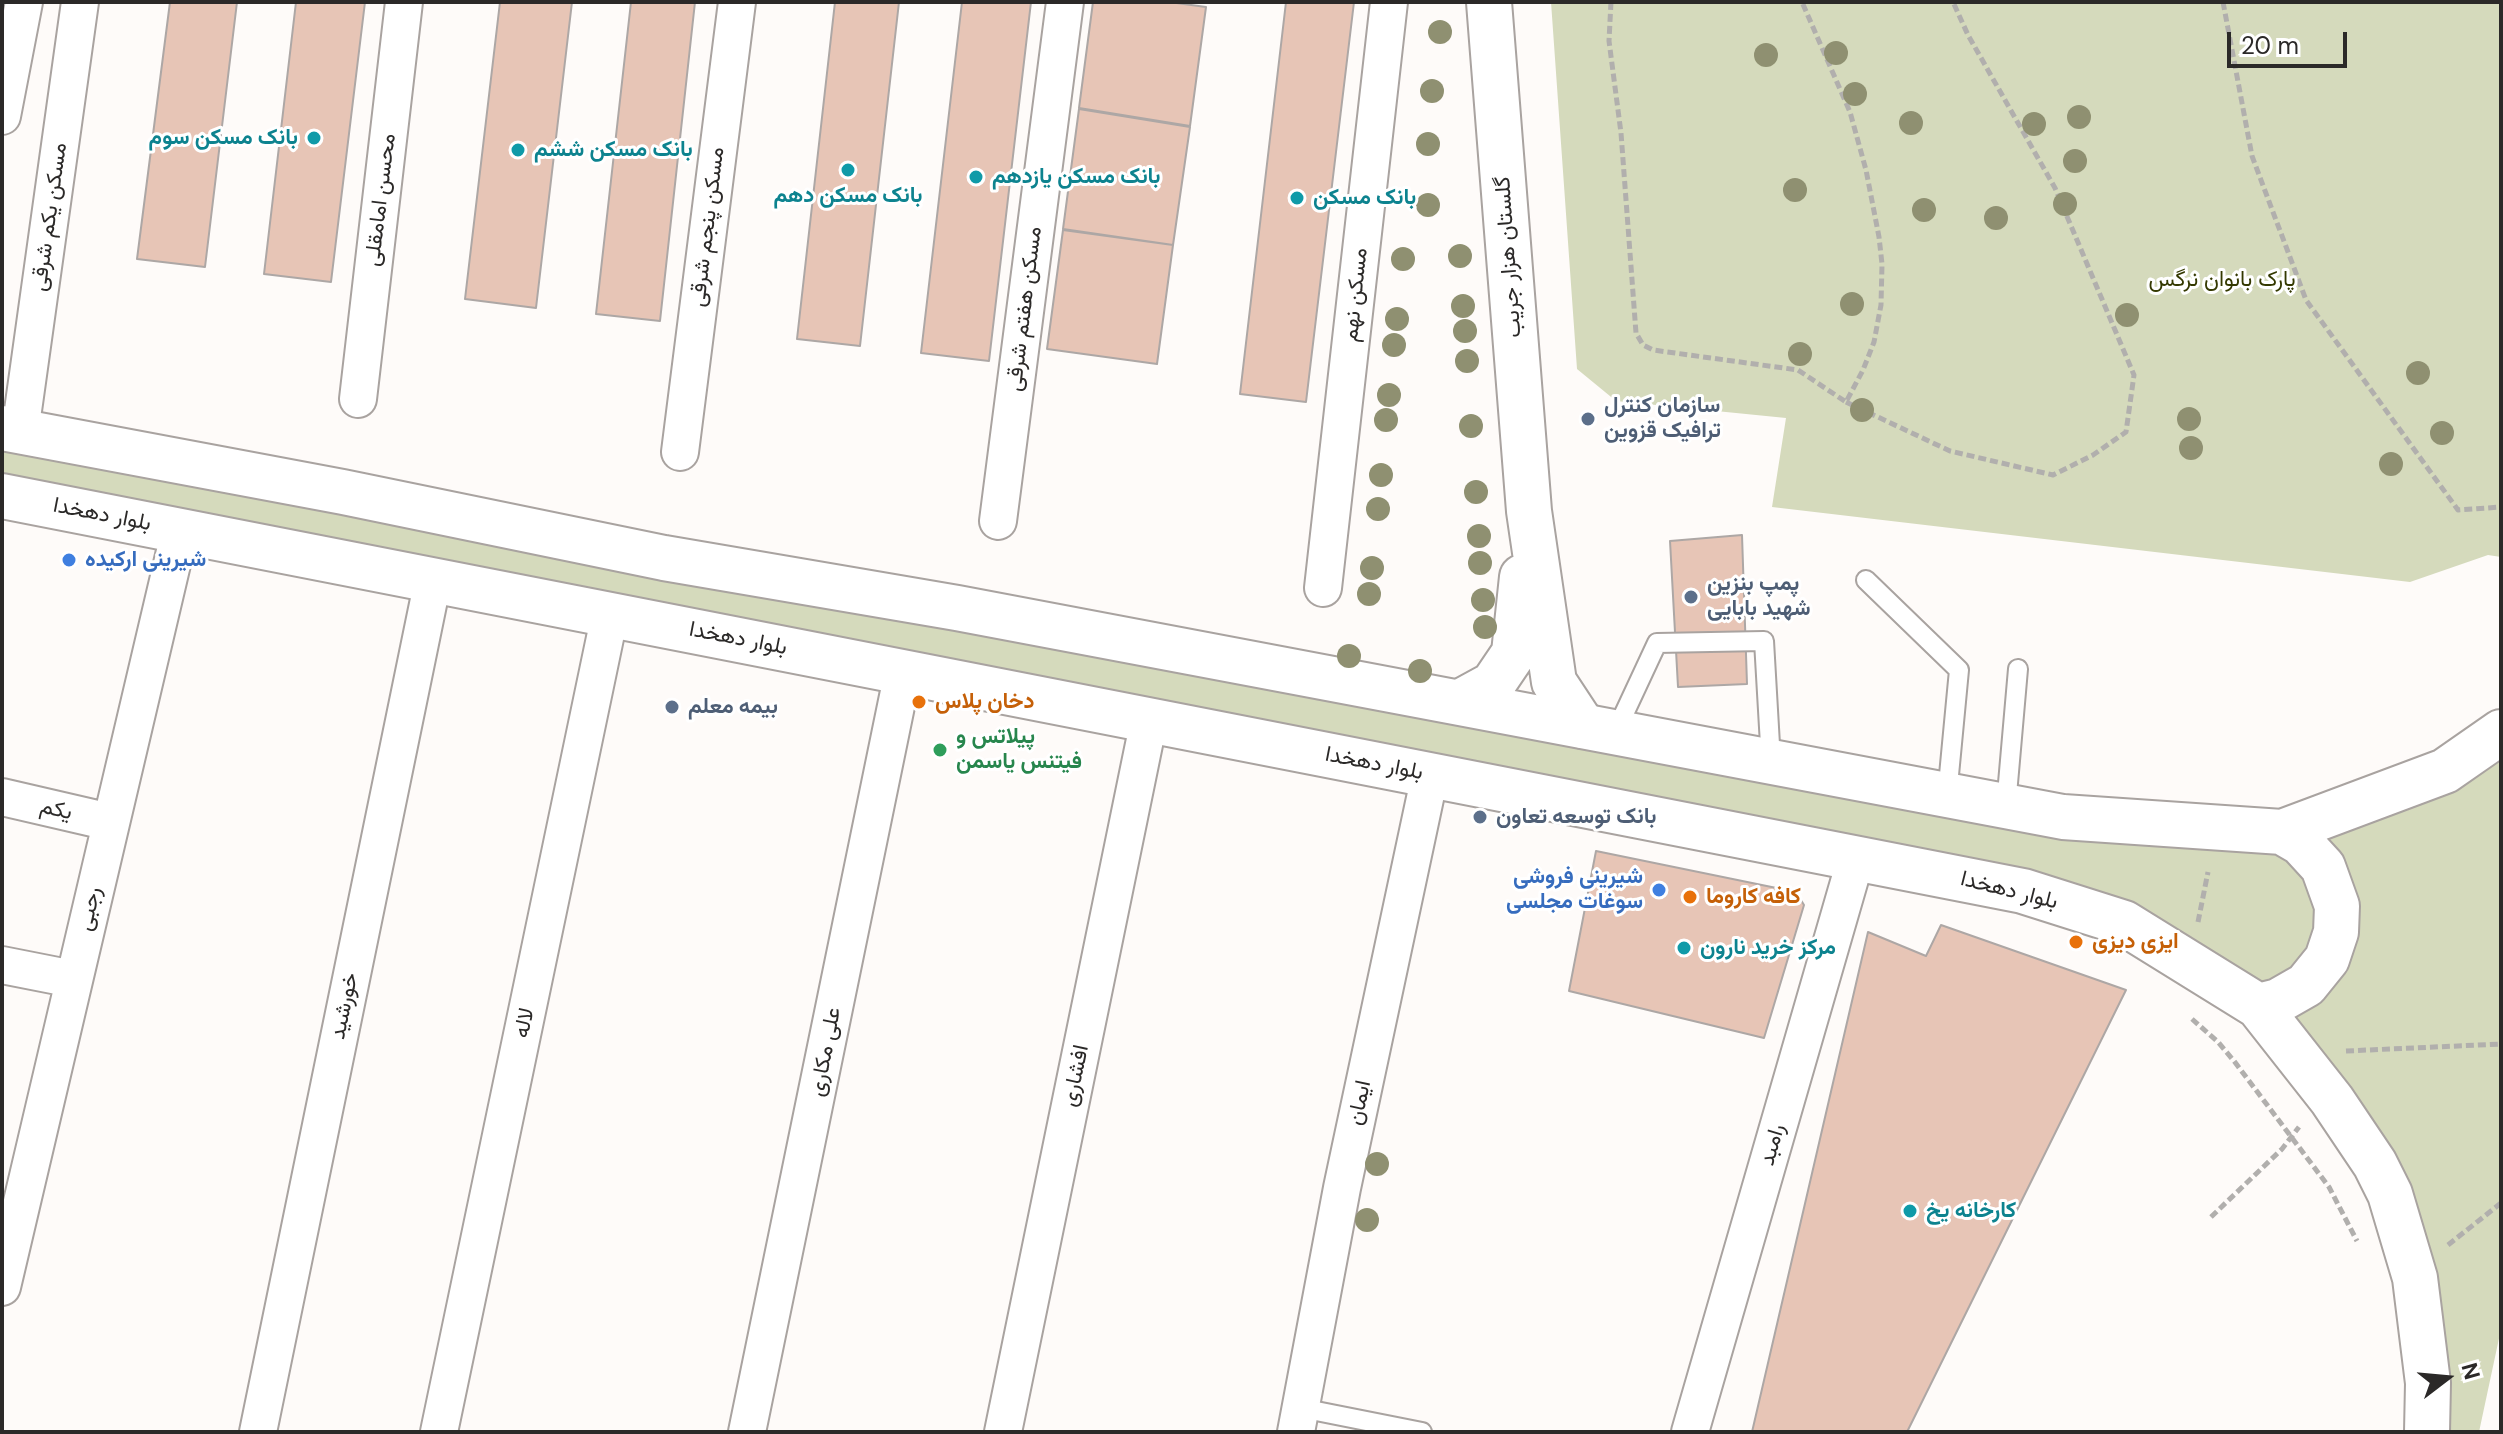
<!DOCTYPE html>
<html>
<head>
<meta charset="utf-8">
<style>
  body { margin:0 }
  #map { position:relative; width:2503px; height:1434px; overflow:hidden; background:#fefbf9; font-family:"DM Sans",sans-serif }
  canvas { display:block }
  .frame { position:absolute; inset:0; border:4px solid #2b2928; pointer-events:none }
  .north { position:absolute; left:2407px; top:1338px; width:80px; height:80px; -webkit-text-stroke:6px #fff; paint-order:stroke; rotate:74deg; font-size:22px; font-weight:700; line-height:32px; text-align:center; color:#2b2928 }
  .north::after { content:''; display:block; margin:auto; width:28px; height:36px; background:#2b2928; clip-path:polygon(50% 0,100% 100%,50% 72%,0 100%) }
  .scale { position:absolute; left:2227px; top:32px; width:120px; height:36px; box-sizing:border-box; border:4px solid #2b2928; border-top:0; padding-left:10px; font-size:24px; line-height:28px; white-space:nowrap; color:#2b2928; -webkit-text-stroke:6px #fff; paint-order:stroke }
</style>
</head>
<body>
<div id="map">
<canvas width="2503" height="1434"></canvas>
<div class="frame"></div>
<div class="north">N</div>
<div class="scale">20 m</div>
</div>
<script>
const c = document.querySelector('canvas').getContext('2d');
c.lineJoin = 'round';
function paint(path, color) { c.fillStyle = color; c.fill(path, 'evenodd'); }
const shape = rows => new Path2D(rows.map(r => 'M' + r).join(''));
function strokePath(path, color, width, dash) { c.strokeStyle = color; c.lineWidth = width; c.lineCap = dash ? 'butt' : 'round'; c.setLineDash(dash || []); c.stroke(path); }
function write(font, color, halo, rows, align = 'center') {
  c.font = font + ' "DM Sans",Vazirmatn,sans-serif'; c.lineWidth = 6; c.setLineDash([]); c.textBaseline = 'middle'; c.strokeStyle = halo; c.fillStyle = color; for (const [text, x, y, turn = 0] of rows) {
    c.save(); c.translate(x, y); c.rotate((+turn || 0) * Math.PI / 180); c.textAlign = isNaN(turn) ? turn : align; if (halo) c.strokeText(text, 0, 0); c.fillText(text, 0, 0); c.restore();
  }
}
paint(shape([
  [1551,2,2501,2,2501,557,2488,555,2410,582,1772,507,1786,418,1616,401,1577,369],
  [2,429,2235,828,2501,732,2501,1329,2479,1432,2427,1432,2399,1222,2258,1006,2124,923,2,496]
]), '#d5dabc');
const building = shape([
  [170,2,237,2,205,267,137,259,170,2],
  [296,2,365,2,331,282,264,274,296,2],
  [500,2,572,2,536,308,465,299,500,2],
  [631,2,695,2,660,321,596,314,631,2],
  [835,2,899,2,860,346,797,339,835,2],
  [962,2,1031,2,989,361,921,353,962,2],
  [1093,2,1169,2,1206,7,1190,126,1079,108,1093,2],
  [1286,2,1354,2,1306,402,1240,394,1286,2],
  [1079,109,1190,127,1173,245,1063,229,1079,109],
  [1063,230,1173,245,1157,364,1047,349,1063,230],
  [1742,535,1747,684,1678,687,1670,541,1742,535],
  [1596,851,1796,892,1804,905,1764,1038,1569,991,1596,851],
  [1941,925,2126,990,1907,1432,1752,1432,1868,932,1926,956,1941,925]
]);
paint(building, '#e7c5b6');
strokePath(building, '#ada7a5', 2);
const service = shape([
  [1866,580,1959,670,1947,796],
  [1616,731,1657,643,1764,641,1771,762],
  [2006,806,2018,669],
  [1301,1408,1422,1432]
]);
const minor = shape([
  [2,116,24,2],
  [358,399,404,2],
  [20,432,80,2],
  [680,452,737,2],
  [998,521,1065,2],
  [1323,588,1389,2],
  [2,797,110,822],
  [2,965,73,979],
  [2,1287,180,530],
  [258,1432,433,580],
  [439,1432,610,614],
  [747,1432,903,672],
  [1003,1432,1149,720],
  [1296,1432,1342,1188,1430,775],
  [1690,1432,1856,858]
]);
const tertiary = shape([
  [1489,2,1529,511,1554,682,1583,726],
  [1460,702,1493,684,1514,653,1522,577]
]);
const secondary = shape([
  [2,428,343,492,664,558,957,608,2063,817,2282,832,2445,771,2501,732],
  [2,496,2023,891,2124,923,2258,1006,2332,1100,2375,1164,2390,1194,2415,1278,2428,1383,2427,1432],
  [2258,1006,2278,1001,2306,985,2327,959,2336,932,2337,906,2323,867,2301,843,2282,832]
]);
strokePath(service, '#a9a3a0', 22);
strokePath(minor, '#a9a3a0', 40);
strokePath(tertiary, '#a9a3a0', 48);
strokePath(secondary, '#a9a3a0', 48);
strokePath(shape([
  [1611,2,1609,41,1621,133,1636,333,1643,345,1653,350,1798,370,1846,402,1863,370,1874,342,1881,305,1882,264,1879,237,1866,170,1850,112,1802,2],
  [2223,2,2252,156,2306,300,2458,510,2501,507],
  [1846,402,1950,451,2053,475,2093,455,2126,432,2134,375,2055,188,1968,35,1953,2],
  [2198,922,2208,872],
  [2192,1019,2218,1042,2234,1061,2329,1187,2357,1241],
  [2346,1051,2501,1044],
  [2211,1217,2282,1149,2299,1127],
  [2448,1245,2501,1203]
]), '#b1afad', 5, [8, 4]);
strokePath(service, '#fff', 18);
strokePath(minor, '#fff', 36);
strokePath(tertiary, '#fff', 44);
strokePath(secondary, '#fff', 44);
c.fillStyle = '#8f9071';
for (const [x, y] of [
  [1440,32],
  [1836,53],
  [1766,55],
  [1432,91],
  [1855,94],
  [2079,117],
  [1911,123],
  [2034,124],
  [1428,144],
  [2075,161],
  [1795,190],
  [2065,204],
  [1428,205],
  [1924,210],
  [1996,218],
  [1460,256],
  [1403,259],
  [1852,304],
  [1463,306],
  [2127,315],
  [1397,319],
  [1465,331],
  [1394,345],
  [1800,354],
  [1467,361],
  [2418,373],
  [1389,395],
  [1862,410],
  [2189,419],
  [1386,420],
  [1471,426],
  [2442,433],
  [2191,448],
  [2391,464],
  [1381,475],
  [1476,492],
  [1378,509],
  [1479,536],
  [1480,563],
  [1372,568],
  [1369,594],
  [1483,600],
  [1485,627],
  [1349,656],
  [1420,671],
  [1377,1164],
  [1367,1220]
]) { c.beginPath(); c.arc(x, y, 12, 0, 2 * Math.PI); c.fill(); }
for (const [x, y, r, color] of [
  [314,138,8,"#0f9aa8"],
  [518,150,8,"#0f9aa8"],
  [848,170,8,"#0f9aa8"],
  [976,177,8,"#0f9aa8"],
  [1297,198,8,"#0f9aa8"],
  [1588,419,8,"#5c6f8a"],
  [69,560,8,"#3f7fe0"],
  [1691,597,8,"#5c6f8a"],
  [919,702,8,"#e8710a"],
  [672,707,8,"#5c6f8a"],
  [940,750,8,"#2e9e5b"],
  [1480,817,8,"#5c6f8a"],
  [1659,890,8,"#3f7fe0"],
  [1690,897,8,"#e8710a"],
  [2076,942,8,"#e8710a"],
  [1684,948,8,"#0f9aa8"],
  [1910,1211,8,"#0f9aa8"]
]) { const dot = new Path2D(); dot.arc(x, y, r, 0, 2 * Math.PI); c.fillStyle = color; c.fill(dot); strokePath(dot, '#fff', 3); }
write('bold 22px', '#0d838f', '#fff', [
  ["بانک مسکن سوم",298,138,"right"],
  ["بانک مسکن ششم",534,150],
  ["بانک مسکن یازدهم",992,177],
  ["بانک مسکن دهم",848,196,"center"],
  ["بانک مسکن",1313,198],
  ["مرکز خرید نارون",1700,948],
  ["کارخانه یخ",1926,1211]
], 'left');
write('22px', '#2b2928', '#fff', [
  ["محسن امامقلی",381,200,-83],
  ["مسکن یکم شرقی",50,217,-82],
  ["مسکن پنجم شرقی",708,227,-83],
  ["گلستان هزار جریب",1509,257,-94],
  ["مسکن نهم",1356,295,-84],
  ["مسکن هفتم شرقی",1025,309,-83],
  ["بلوار دهخدا",102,515,11],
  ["بلوار دهخدا",738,639,11],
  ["بلوار دهخدا",1374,764,11],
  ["یکم",56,810,13],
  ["بلوار دهخدا",2009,891,14],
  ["رجبی",90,909,-77],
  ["خورشید",345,1006,-78],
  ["لاله",525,1023,-78],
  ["علی مکاری",826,1052,-79],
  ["افشاری",1076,1076,-78],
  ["ایمان",1360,1103,-78],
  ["رامبد",1773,1145,-74]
]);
write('22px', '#343901', '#fff', [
  ["پارک بانوان نرگس",2222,280]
]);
write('bold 22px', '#4e5e75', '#fff', [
  ["سازمان کنترل",1604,406],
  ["ترافیک قزوین",1604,431],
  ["پمپ بنزین",1707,584],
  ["شهید بابایی",1707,609],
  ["بیمه معلم",688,707],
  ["بانک توسعه تعاون",1496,817]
], 'left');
write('bold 22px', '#366cbe', '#fff', [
  ["شیرینی ارکیده",85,560],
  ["شیرینی فروشی",1643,877,"right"],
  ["سوغات مجلسی",1643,902,"right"]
], 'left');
write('bold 22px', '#c56008', '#fff', [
  ["دخان پلاس",935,702],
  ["کافه کاروما",1706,897],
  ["ایزی دیزی",2092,942]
], 'left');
write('bold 22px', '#27864d', '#fff', [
  ["پیلاتس و",956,737],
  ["فیتنس یاسمن",956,762]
], 'left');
</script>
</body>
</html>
